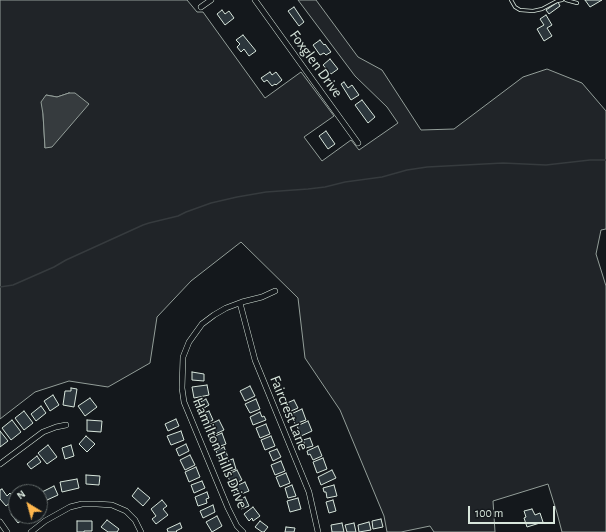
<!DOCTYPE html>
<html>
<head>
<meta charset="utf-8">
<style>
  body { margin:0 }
  #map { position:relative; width:606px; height:532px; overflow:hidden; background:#14181c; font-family:"Alegreya Sans",sans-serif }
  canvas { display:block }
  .north { position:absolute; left:8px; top:484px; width:40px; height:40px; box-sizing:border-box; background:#14181c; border:1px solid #626a69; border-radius:50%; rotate:323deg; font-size:11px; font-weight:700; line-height:16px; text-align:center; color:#d8e6dc }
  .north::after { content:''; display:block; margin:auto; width:14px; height:18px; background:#ffb74d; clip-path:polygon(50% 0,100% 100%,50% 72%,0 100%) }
  .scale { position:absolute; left:468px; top:506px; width:87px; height:18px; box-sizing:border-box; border:2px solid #d8e6dc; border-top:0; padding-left:5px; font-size:12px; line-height:14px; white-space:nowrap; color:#d8e6dc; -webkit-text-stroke:3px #14181c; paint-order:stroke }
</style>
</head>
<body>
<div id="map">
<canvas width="606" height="532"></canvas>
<div class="north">N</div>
<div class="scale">100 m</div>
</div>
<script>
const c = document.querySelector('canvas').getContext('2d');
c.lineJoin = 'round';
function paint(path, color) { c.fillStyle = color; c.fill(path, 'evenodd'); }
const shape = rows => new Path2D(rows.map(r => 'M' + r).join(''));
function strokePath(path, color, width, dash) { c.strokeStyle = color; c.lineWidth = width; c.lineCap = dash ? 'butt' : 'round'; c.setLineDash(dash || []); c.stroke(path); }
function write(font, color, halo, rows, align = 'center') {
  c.font = font + ' "Alegreya Sans",sans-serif'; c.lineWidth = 3; c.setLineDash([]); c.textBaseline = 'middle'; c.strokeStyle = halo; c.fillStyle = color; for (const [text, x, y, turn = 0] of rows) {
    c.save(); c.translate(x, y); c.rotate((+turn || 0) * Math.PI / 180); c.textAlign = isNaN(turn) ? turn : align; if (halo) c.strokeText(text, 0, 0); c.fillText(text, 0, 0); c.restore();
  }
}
const green = shape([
  [0,0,187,0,197,12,203,12,265,98,301,72,334,116,304,137,322,161,351,140,359,150,398,123,387,107,355,76,298,0,316,0,358,57,382,70,421,130,454,129,523,77,547,69,582,83,606,111,606,229,601,230,596,254,606,286,606,532,562,532,557,513,548,484,493,501,495,532,434,532,430,526,401,532,387,532,384,516,340,410,305,358,298,298,241,242,191,281,157,317,150,363,108,387,69,381,35,392,0,419,0,0],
  [69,93,45,148,43,114,46,95,57,97,69,93]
]);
paint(green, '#202428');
strokePath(green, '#939e99', 1);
const water = shape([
  [69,93,75,93,89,104,52,147,45,148,43,114,41,102,46,95,57,97,69,93]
]);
paint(water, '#363b3e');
strokePath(water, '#939e99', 1);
strokePath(shape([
  [0,287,13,285,54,267,66,260,143,225,149,223,178,216,186,212,211,203,237,197,266,192,308,189,325,187,345,182,382,177,407,170,427,167,503,163,546,165,590,160,606,160]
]), '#363b3e', 1.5);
const building = shape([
  [585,0,602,0,590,7,585,0],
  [558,2,560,6,549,14,546,10,558,2],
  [294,7,304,22,299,26,288,11,294,7],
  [222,10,225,14,229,11,234,18,225,25,217,14,222,10],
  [546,15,552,25,547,28,552,36,544,41,537,29,544,25,540,19,546,15],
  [243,35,256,51,249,56,244,49,241,52,237,47,240,44,236,40,243,35],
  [320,40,324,45,325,44,331,52,326,55,324,53,320,55,313,45,320,40],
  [330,59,338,69,331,74,323,65,330,59],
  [270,72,272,75,276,72,282,80,276,85,275,84,272,86,267,80,264,82,261,78,270,72],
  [344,82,348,88,352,85,359,95,351,100,341,84,344,82],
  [362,100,375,117,368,123,355,105,362,100],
  [326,131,335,144,328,149,319,136,326,131],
  [192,372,204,374,204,381,192,380,192,372],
  [207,385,209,395,194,398,192,387,207,385],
  [250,386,255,396,245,401,240,391,250,386],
  [71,388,77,389,74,407,63,405,65,391,71,391,71,388],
  [53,395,59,405,50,411,44,401,53,395],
  [90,398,97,407,85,416,78,406,90,398],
  [206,399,209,405,199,411,195,405,206,399],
  [256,399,260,409,250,413,245,404,256,399],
  [294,400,298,408,291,411,287,403,294,400],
  [41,406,46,413,36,421,31,414,41,406],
  [302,409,306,420,295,424,291,414,302,409],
  [24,411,33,423,24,430,15,418,24,411],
  [209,411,213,420,205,424,201,414,209,411],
  [260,412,262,417,264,416,266,420,253,425,250,417,260,412],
  [176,419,179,426,168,431,165,424,176,419],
  [12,420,21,432,11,440,2,428,12,420],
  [87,420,102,421,101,432,87,431,87,420],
  [219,420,224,430,211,436,206,426,219,420],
  [308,421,312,431,301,436,297,426,308,421],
  [266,424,270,434,260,438,256,428,266,424],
  [0,431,8,441,0,447,0,431],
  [181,431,184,440,171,445,167,436,181,431],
  [222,433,226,444,215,448,211,438,222,433],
  [86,436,95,444,87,452,79,444,86,436],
  [271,436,275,446,265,450,261,440,271,436],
  [310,438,313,446,306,448,303,440,310,438],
  [186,444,189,451,179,456,176,449,186,444],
  [48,445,57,457,47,464,38,453,48,445],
  [71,445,74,456,65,459,62,448,71,445],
  [318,446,322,456,313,460,310,454,308,455,307,451,318,446],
  [224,447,228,457,220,460,216,451,224,447],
  [277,449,281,457,273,461,269,452,277,449],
  [190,455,195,465,185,470,180,460,190,455],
  [37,456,41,462,31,469,27,464,37,456],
  [323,458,327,469,317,473,313,462,323,458],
  [233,459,236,469,226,472,222,462,233,459],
  [281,461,285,471,275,475,271,465,281,461],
  [196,467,200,477,189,482,185,472,196,467],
  [237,470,242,480,232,485,227,475,237,470],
  [332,470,336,478,321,485,318,477,332,470],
  [286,473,290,483,280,487,276,477,286,473],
  [86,475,100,476,99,485,86,484,86,475],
  [77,479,79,488,62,492,60,482,77,479],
  [202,481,205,488,194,493,191,485,202,481],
  [245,482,249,491,236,496,232,488,245,482],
  [292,485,296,496,288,498,285,488,292,485],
  [334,485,337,496,327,498,326,492,324,492,323,488,334,485],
  [54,486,58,495,47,500,45,496,42,498,40,493,54,486],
  [138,488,150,498,143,506,132,496,138,488],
  [2,489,7,496,10,493,15,499,6,506,0,499,0,490,2,489],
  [207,492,209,498,206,499,207,503,198,506,195,497,207,492],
  [245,497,249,506,241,509,238,501,245,497],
  [298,498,301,509,290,512,287,501,298,498],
  [162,500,167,506,163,509,168,515,156,524,152,519,156,516,151,509,162,500],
  [333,500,336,511,329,513,326,502,333,500],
  [213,505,215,512,203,518,200,511,213,505],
  [253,507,260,516,253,521,252,518,249,521,244,514,253,507],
  [532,509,535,515,540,513,543,522,527,527,524,518,526,517,524,511,532,509],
  [16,511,16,516,27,516,18,523,11,514,16,511],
  [217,516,222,526,212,532,206,522,217,516],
  [381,519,383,527,373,529,372,521,381,519],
  [107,520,119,529,117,532,108,532,101,527,107,520],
  [77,521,92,521,92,531,84,531,84,532,77,532,77,521],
  [260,521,268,527,264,532,262,532,255,527,260,521],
  [369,522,371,530,359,532,358,525,369,522],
  [180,523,182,528,176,531,177,532,168,532,167,529,180,523],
  [342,523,344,532,332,532,331,525,342,523],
  [354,523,356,532,347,532,345,525,354,523],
  [286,527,295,528,294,532,285,532,286,527]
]);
paint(building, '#2c363c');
strokePath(building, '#d8e6dc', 1);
const lane = shape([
  [511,0,515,7,520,10,533,11,542,9,557,1,562,0],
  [566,0,577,3]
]);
const street = shape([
  [255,0,358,143],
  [201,7,211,0],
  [240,303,255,360,309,492,318,532],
  [0,464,43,432,56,427,66,425],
  [0,522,7,532],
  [31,532,45,521,70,507,82,504,97,504,112,505,126,511,135,520,141,532],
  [243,532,237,526,228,508,184,402,182,388,183,357,189,342,202,324,214,315,226,308,242,302,262,297,275,291]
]);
strokePath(lane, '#d8e6dc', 4);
strokePath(street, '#d8e6dc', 6);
strokePath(lane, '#14181c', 2.5);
strokePath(street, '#14181c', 5);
write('15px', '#d8e6dc', '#14181c', [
  ["Foxglen Drive",316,64,54],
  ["Faircrest Lane",289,413,68],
  ["Hamilton Hills Drive",220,453,67]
]);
</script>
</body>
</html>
